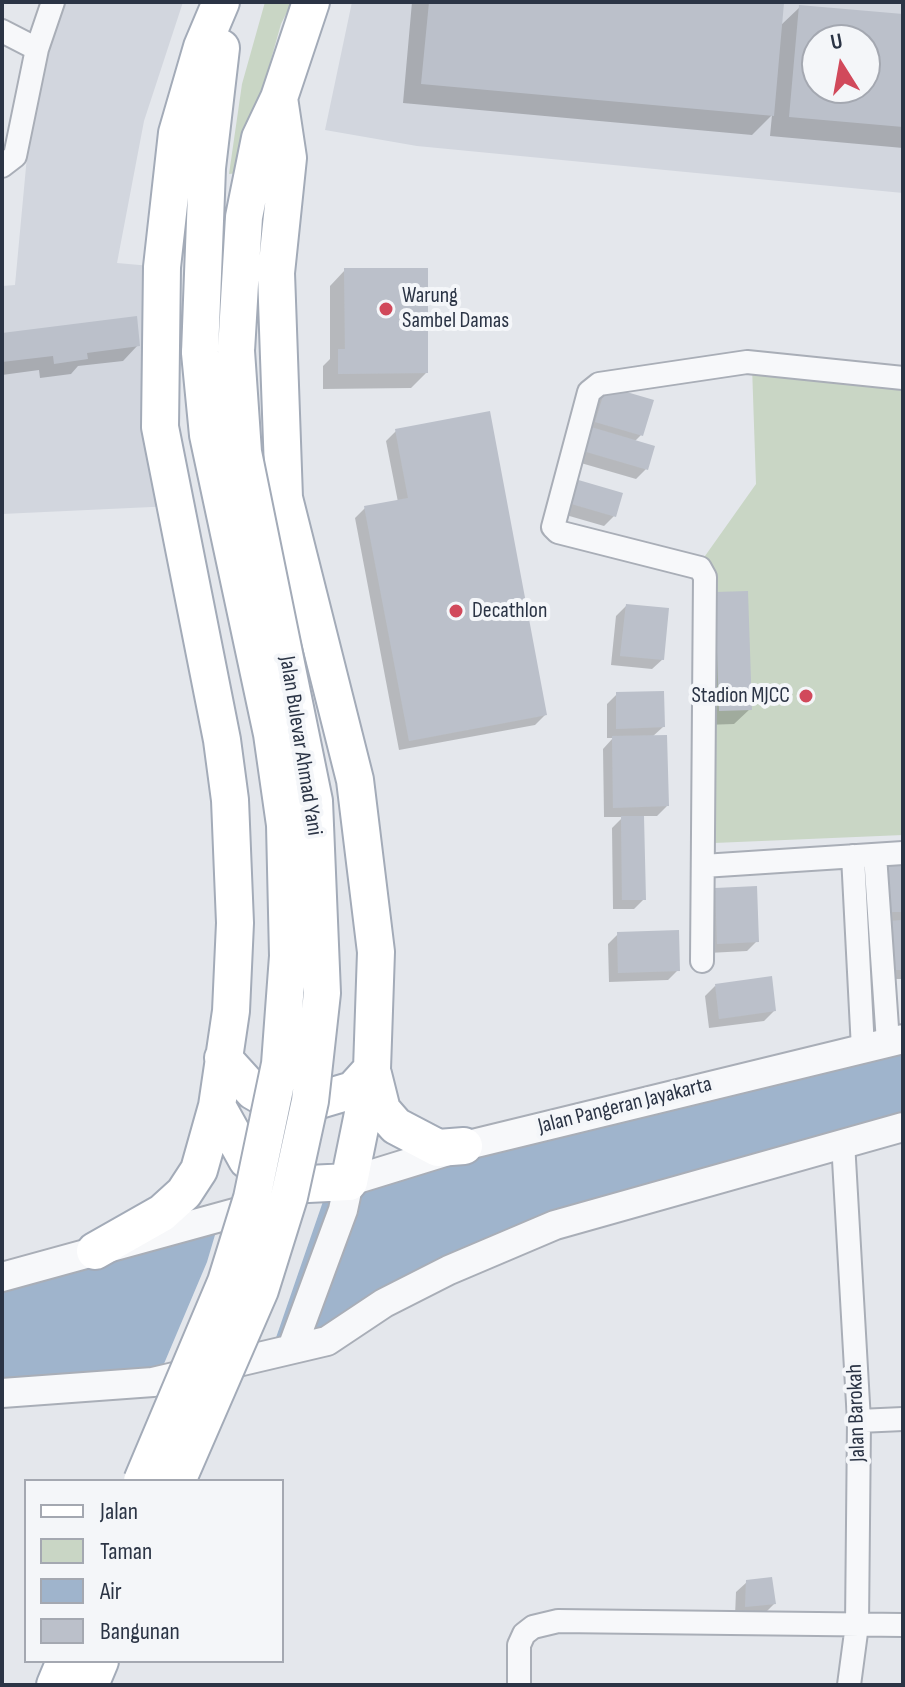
<!DOCTYPE html>
<html>
<head>
<meta charset="utf-8">
<style>
  body { margin:0 }
  #map { position:relative; width:905px; height:1687px; overflow:hidden; background:#e4e7ec; font-family:"Sofia Sans Condensed",sans-serif }
  canvas { display:block }
  .frame { position:absolute; inset:0; border:4px solid #2b3445; pointer-events:none }
  .legend { position:absolute; left:24px; top:1479px; width:260px; height:184px; box-sizing:border-box; background:#f4f6f9; border:2px solid #a4a8b1; margin:0; padding:10px 14px; list-style:none; font-size:24px; color:#2b3445 }
  .legend li { display:flex; align-items:center; gap:16px; height:40px }
  .legend b { width:40px; border:2px solid #a4a8b1 }
  .north { position:absolute; left:801px; top:24px; width:80px; height:80px; box-sizing:border-box; background:#f4f6f9; border:2px solid #a4a8b1; border-radius:50%; rotate:349deg; font-size:22px; font-weight:700; line-height:32px; text-align:center; color:#2b3445 }
  .north::after { content:''; display:block; margin:auto; width:28px; height:36px; background:#d1495b; clip-path:polygon(50% 0,100% 100%,50% 72%,0 100%) }
</style>
</head>
<body>
<div id="map">
<canvas width="905" height="1687"></canvas>
<div class="frame"></div>
<ul class="legend">
<li><b style="height:10px;background:#fff"></b>Jalan</li>
<li><b style="height:22px;background:#c9d6c5"></b>Taman</li>
<li><b style="height:22px;background:#9fb4cc"></b>Air</li>
<li><b style="height:22px;background:#bbc0ca"></b>Bangunan</li>
</ul>
<div class="north">U</div>
</div>
<script>
const c = document.querySelector('canvas').getContext('2d');
c.lineJoin = 'round';
function paint(path, color) { c.fillStyle = color; c.fill(path, 'evenodd'); }
const shape = rows => new Path2D(rows.map(r => 'M' + r).join(''));
function strokePath(path, color, width, dash) { c.strokeStyle = color; c.lineWidth = width; c.lineCap = dash ? 'butt' : 'round'; c.setLineDash(dash || []); c.stroke(path); }
function write(font, color, halo, rows, align = 'center') {
  c.font = font + ' "Sofia Sans Condensed",sans-serif'; c.lineWidth = 8; c.setLineDash([]); c.textBaseline = 'middle'; c.strokeStyle = halo; c.fillStyle = color; for (const [text, x, y, turn = 0] of rows) {
    c.save(); c.translate(x, y); c.rotate((+turn || 0) * Math.PI / 180); c.textAlign = isNaN(turn) ? turn : align; if (halo) c.strokeText(text, 0, 0); c.fillText(text, 0, 0); c.restore();
  }
}
paint(shape([
  [53,2,183,2,144,121,117,263,162,267,173,506,2,514,2,286,15,285,37,49],
  [352,2,903,2,903,193,417,146,325,130],
  [817,40,865,40,865,88,817,88]
]), '#d2d6de');
paint(shape([
  [265,2,292,2,281,24,239,173,229,174,242,84],
  [752,366,903,384,903,835,714,843,705,556,756,484]
]), '#c9d6c5');
paint(shape([
  [903,1039,903,1127,623,1204,327,1341,2,1393,2,1277]
]), '#9fb4cc');
paint(shape([
  [329,1184,269,1358,155,1385,207,1262,220,1218]
]), '#e4e7ec');
paint(shape([
  [412,2,751,2,782,5,780,26,800,7,903,16,903,148,770,136,772,115,752,135,403,103],
  [817,40,865,40,865,88,817,88],
  [345,270,426,373,411,388,323,389,323,366,330,359,330,286],
  [2,335,138,345,123,361,78,366,71,374,40,378,39,370,2,375],
  [607,388,641,435,634,442,646,469,636,479,574,461,597,398],
  [396,431,545,715,535,725,399,750,355,518,365,508,398,502,386,441],
  [565,491,614,516,604,526,559,513],
  [716,594,750,709,734,724,704,725],
  [626,606,663,659,652,669,611,665,616,616],
  [617,694,663,727,652,737,667,806,657,816,642,816,644,899,634,909,613,909,612,828,623,817,604,817,603,749,613,738,607,738,607,704],
  [888,865,903,865,903,979,879,979,878,876],
  [716,890,757,941,747,951,708,953,705,901],
  [618,934,678,970,668,980,609,982,608,944],
  [715,986,774,1011,764,1021,709,1028,705,996],
  [747,1582,774,1604,764,1614,735,1616,736,1592]
]), '#0003');
paint(shape([
  [429,2,784,3,774,116,421,84],
  [799,5,903,14,903,127,789,117],
  [817,40,865,40,865,88,817,88],
  [344,268,428,268,428,373,338,374,338,349,345,349],
  [137,316,140,346,87,353,88,359,54,364,53,356,2,362,2,333],
  [606,386,654,400,643,436,595,422],
  [490,411,547,715,409,741,364,506,408,498,395,429],
  [591,427,655,446,648,470,583,451],
  [575,479,623,493,616,517,568,503],
  [748,591,752,710,719,711,715,592],
  [626,604,669,608,664,660,620,656],
  [664,691,665,727,616,729,616,692],
  [667,735,669,806,613,808,612,736],
  [621,816,644,816,646,900,622,900],
  [887,863,903,863,903,912,888,912],
  [757,886,759,942,717,944,715,888],
  [903,920,903,970,889,970,888,921],
  [679,930,680,971,618,973,617,932],
  [772,976,776,1011,719,1019,715,984],
  [772,1577,776,1604,745,1607,746,1580]
]), '#bbc0ca');
const minor = shape([
  [2,31,37,49],
  [2,166,15,156,37,49,53,2],
  [875,855,888,1042],
  [853,856,863,1049],
  [703,866,903,853],
  [702,961,705,577,700,568,558,532,553,527,589,392,599,384,747,362,903,378],
  [843,1142,859,1421,857,1625,849,1685],
  [859,1421,903,1419],
  [519,1685,519,1645,524,1634,533,1627,558,1621,903,1625]
]);
const tertiary = shape([
  [331,1187,464,1146,903,1039],
  [2,1277,264,1205],
  [292,1348,343,1210,349,1182],
  [2,1393,153,1382,327,1341,384,1303,449,1270,555,1225,903,1127]
]);
const primary = shape([
  [236,351,244,217,260,138,279,98,311,2],
  [200,353,207,168,221,48],
  [223,1058,253,1091,274,1103,299,1106,353,1090,372,1069],
  [373,1074,382,1110,396,1126,438,1148,464,1146],
  [217,1106,247,1160,268,1174,308,1184,349,1182,372,1069,376,952,355,780,284,498,276,273,288,158,279,98],
  [95,1251,162,1213,184,1193,199,1170,217,1106,231,1011,235,923,230,800,222,740,160,427,162,267,177,133,202,47,221,2],
  [55,1685,65,1661],
  [90,1685,100,1661]
]);
strokePath(minor, '#a9aeb7', 26);
strokePath(tertiary, '#a9aeb7', 32);
strokePath(primary, '#a3abb8', 40);
strokePath(minor, '#f7f8fa', 22);
strokePath(tertiary, '#f7f8fa', 28);
strokePath(primary, '#fff', 36);
const primaryBridge = shape([
  [142,1481,226,1282,252,1198,280,1064,288,956,285,825,272,734,208,435,200,353],
  [177,1481,260,1290,289,1197,310,1101,322,993,314,801,243,452,236,351]
]);
strokePath(primaryBridge, '#a3abb8', 40, []);
strokePath(primaryBridge, '#fff', 36);
for (const [x, y, r, color] of [
  [386,309,8,"#d1495b"],
  [456,611,8,"#d1495b"],
  [806,696,8,"#d1495b"]
]) { const dot = new Path2D(); dot.arc(x, y, r, 0, 2 * Math.PI); c.fillStyle = color; c.fill(dot); strokePath(dot, '#f4f6f9', 3); }
write('22px', '#2b3445', '#f4f6f9', [
  ["Warung",402,296],
  ["Sambel Damas",402,321],
  ["Decathlon",472,611],
  ["Stadion MJCC",790,696,"right"]
], 'left');
write('22px', '#2b3445', '#f4f6f9', [
  ["Jalan Bulevar Ahmad Yani",300,746,81],
  ["Jalan Pangeran Jayakarta",625,1106,-14],
  ["Jalan Barokah",857,1413,-92]
]);
</script>
</body>
</html>
